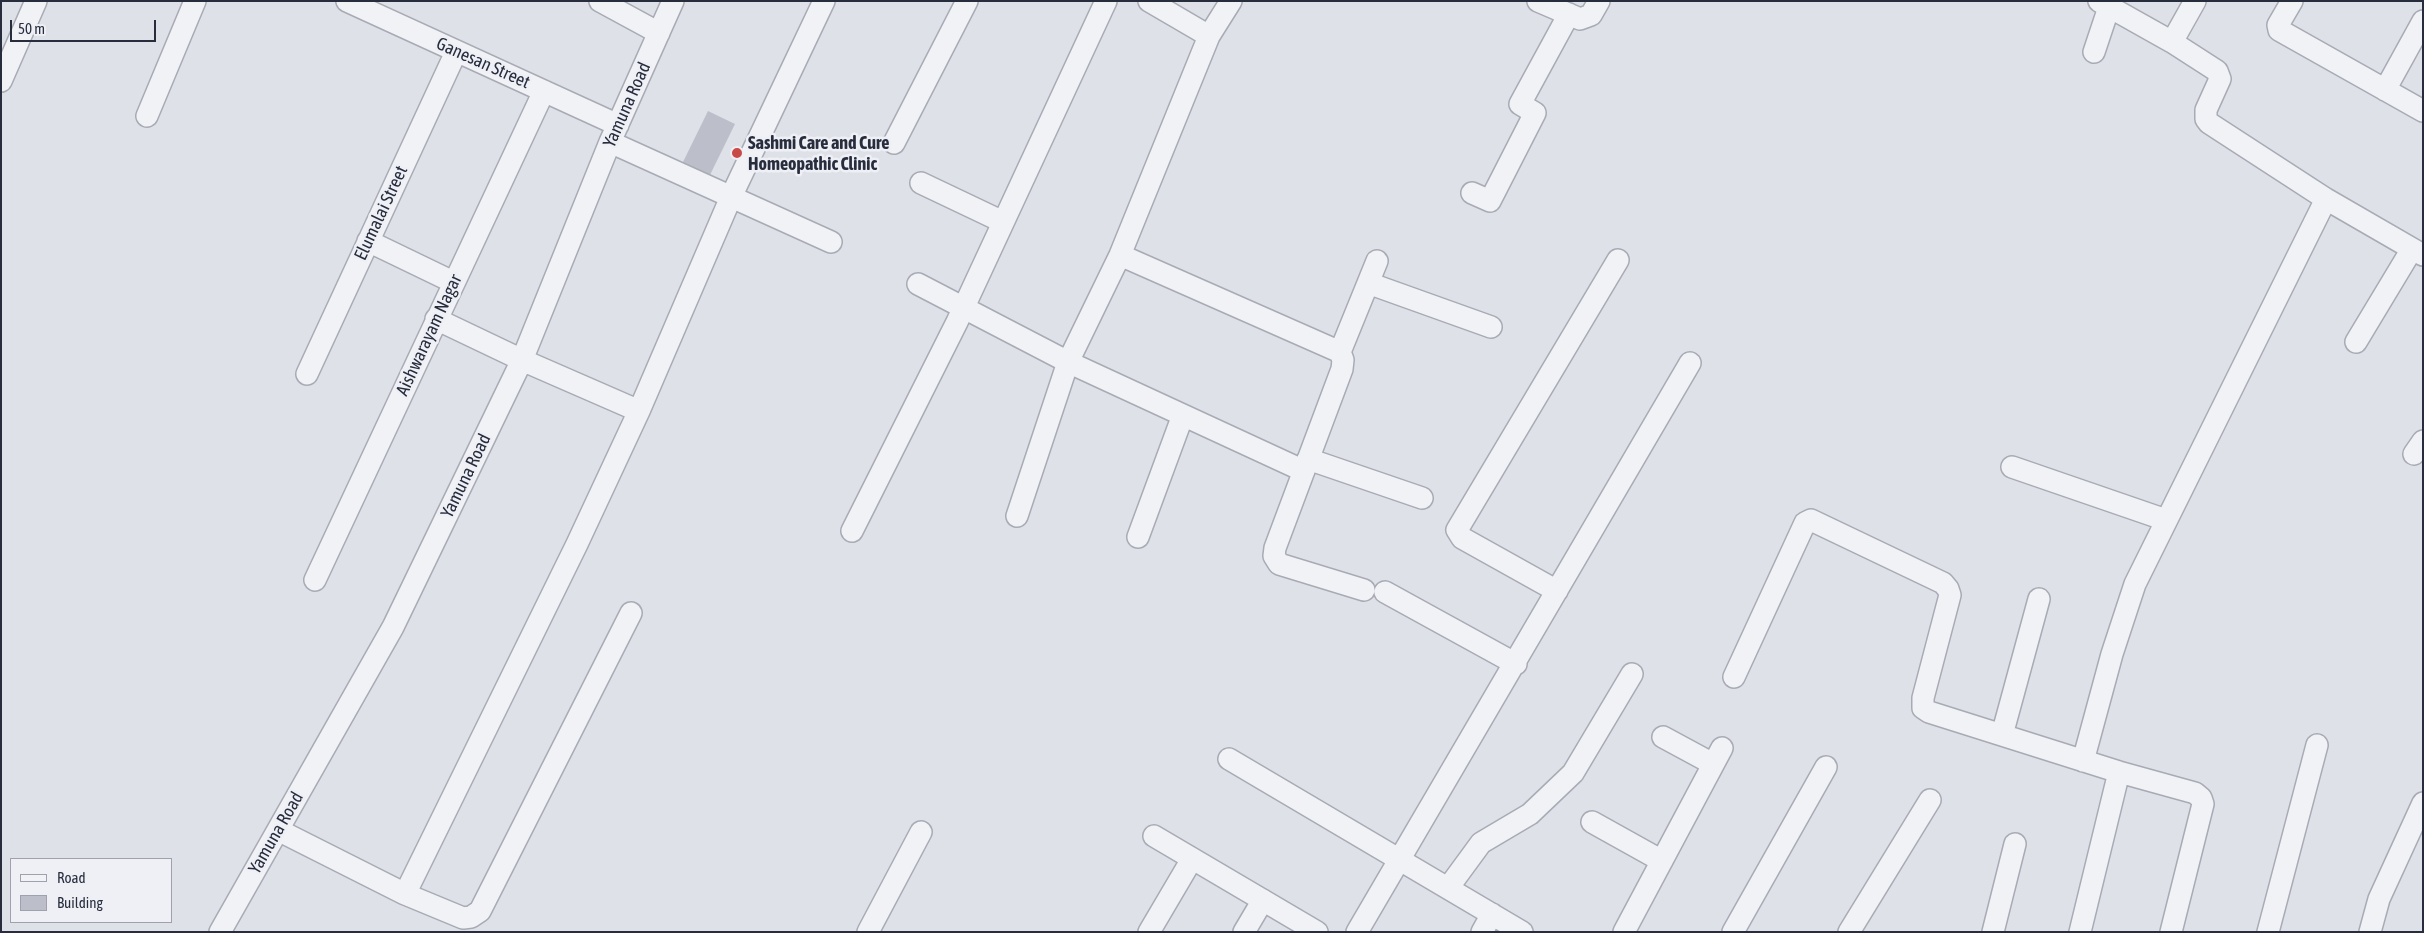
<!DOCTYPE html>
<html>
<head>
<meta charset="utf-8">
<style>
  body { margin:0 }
  #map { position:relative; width:2424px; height:933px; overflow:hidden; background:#dfe1e8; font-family:"Asap Condensed",sans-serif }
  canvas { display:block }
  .frame { position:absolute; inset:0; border:2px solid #282d3e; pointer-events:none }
  .legend { position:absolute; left:10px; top:858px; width:162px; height:65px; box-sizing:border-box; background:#eef0f5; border:1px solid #9fa2ac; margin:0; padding:6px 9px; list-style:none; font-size:15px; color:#282d3e }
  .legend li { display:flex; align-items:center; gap:10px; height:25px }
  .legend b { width:25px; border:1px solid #9fa2ac }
  .scale { position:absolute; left:10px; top:20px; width:146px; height:22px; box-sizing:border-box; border:2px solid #282d3e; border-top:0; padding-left:6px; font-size:15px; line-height:18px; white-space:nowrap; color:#282d3e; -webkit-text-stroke:4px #eef0f5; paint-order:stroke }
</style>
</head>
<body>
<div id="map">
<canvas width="2424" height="933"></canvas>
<div class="frame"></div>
<ul class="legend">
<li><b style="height:6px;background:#f1f2f6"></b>Road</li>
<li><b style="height:14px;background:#bcbfca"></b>Building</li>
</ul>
<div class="scale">50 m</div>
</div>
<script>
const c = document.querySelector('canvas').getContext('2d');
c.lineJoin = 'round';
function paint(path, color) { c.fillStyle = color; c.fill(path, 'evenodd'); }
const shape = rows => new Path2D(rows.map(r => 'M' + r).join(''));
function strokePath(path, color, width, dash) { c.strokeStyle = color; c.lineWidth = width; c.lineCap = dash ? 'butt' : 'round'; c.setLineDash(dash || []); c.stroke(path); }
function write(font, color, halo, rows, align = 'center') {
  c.font = font + ' "Asap Condensed",sans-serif'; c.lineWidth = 5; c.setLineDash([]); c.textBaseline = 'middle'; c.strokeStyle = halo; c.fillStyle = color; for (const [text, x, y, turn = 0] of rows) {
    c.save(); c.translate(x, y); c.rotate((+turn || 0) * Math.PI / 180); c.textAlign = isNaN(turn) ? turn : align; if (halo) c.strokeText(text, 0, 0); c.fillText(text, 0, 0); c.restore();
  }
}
paint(shape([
  [708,111,735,124,709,177,682,164]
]), '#bcbfca');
const street = shape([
  [347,1,618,125],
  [600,1,659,33],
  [1149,1,1209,36],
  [1538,1,1580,19,1591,15,1599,1],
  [2099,1,2172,42,2217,71,2220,79,2206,110,2206,119,2209,123,2326,199,2423,255],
  [2292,1,2278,25,2279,30,2423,111],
  [2172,42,2195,1],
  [2094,52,2109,7],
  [1,81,36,1],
  [2385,90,2423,21],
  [147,116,195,1],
  [610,142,831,242],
  [894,143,967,1],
  [921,183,1003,222],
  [1472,193,1490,201,1535,113,1520,104,1569,14],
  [368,241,453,282],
  [1120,255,1340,352,1343,360,1342,369,1275,548,1274,556,1279,564,1364,590],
  [1368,283,1491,327],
  [918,284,1068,362,1304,471],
  [436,319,522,360,639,411],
  [2356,342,2412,249],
  [1340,352,1377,261],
  [307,374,456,52],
  [2414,454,2423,441],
  [1308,459,1422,498],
  [2012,467,2166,520],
  [1017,516,1068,362,1120,255,1209,36,1231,1],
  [852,531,957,322,1106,1],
  [1138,537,1183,415],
  [315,580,544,91],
  [1557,591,1462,538,1457,530,1618,260],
  [1385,592,1516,664],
  [1734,677,1805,523,1811,520,1943,583,1948,589,1950,595,1923,698,1923,708,1929,712,2119,772,2195,793,2201,798,2203,804,2171,932],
  [2002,735,2039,599],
  [1663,737,1713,764],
  [1229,759,1522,932],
  [2083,761,2112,654,2135,584,2326,199],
  [1592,822,1662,861],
  [278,830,405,894,577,544,639,411,731,197,824,1],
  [1154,836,1317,932],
  [1448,888,1481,843,1530,814,1573,773,1632,674],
  [405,894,463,918,471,917,480,911,631,613],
  [220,932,393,627,522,360,610,142,673,1],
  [868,932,921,832],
  [1149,932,1192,859],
  [1244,932,1263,900],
  [1357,932,1690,363],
  [1482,932,1492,914],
  [1624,932,1722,748],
  [1733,932,1826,767],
  [1849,932,1930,800],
  [1993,932,2015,844],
  [2080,932,2119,772],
  [2268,932,2317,745],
  [2370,932,2379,899,2423,803]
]);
strokePath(street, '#a8abb5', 24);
strokePath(street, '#f1f2f6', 21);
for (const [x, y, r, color] of [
  [737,153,6,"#c84b48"]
]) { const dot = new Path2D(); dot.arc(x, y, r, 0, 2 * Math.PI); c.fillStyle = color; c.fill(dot); strokePath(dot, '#eef0f5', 2); }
write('18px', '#282d3e', '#eef0f5', [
  ["Ganesan Street",483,63,24],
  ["Yamuna Road",627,105,-66],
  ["Elumalai Street",381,213,-65],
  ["Aishwarayam Nagar",429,335,-65],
  ["Yamuna Road",466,476,-64],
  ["Yamuna Road",276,833,-60]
]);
write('bold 18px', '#282d3e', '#eef0f5', [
  ["Sashmi Care and Cure",748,143],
  ["Homeopathic Clinic",748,164]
], 'left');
</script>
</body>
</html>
